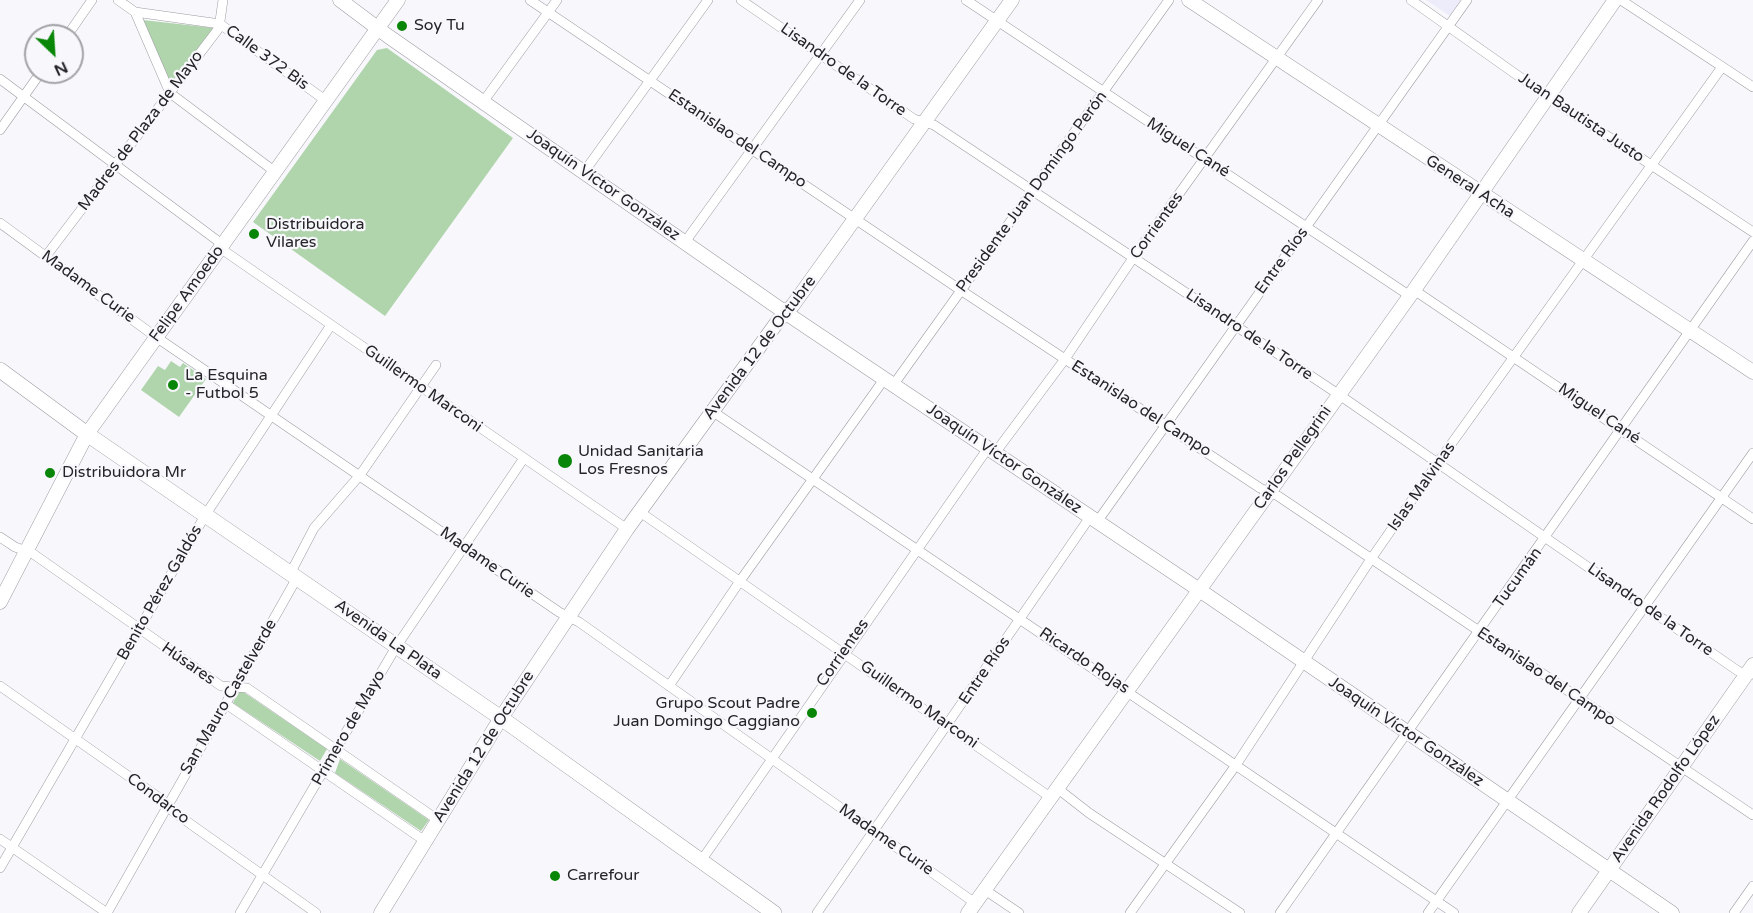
<!DOCTYPE html>
<html>
<head>
<meta charset="utf-8">
<style>
  body { margin:0 }
  #map { position:relative; width:1753px; height:913px; overflow:hidden; background:#f7f7fc; font-family:"Varela Round",sans-serif }
  canvas { display:block }
  .north { position:absolute; left:24px; top:24px; width:60px; height:60px; box-sizing:border-box; background:#f7f7fc; border:2px solid #a3a3a7; border-radius:50%; rotate:155deg; font-size:16px; font-weight:700; line-height:24px; text-align:center; color:#252527 }
  .north::after { content:''; display:block; margin:auto; width:21px; height:27px; background:#098607; clip-path:polygon(50% 0,100% 100%,50% 72%,0 100%) }
</style>
</head>
<body>
<div id="map">
<canvas width="1753" height="913"></canvas>
<div class="north">N</div>
</div>
<script>
const c = document.querySelector('canvas').getContext('2d');
c.lineJoin = 'round';
function paint(path, color) { c.fillStyle = color; c.fill(path, 'evenodd'); }
const shape = rows => new Path2D(rows.map(r => 'M' + r).join(''));
function strokePath(path, color, width, dash) { c.strokeStyle = color; c.lineWidth = width; c.lineCap = dash ? 'butt' : 'round'; c.setLineDash(dash || []); c.stroke(path); }
function write(font, color, halo, rows, align = 'center') {
  c.font = font + ' "Varela Round",sans-serif'; c.lineWidth = 4.5; c.setLineDash([]); c.textBaseline = 'middle'; c.strokeStyle = halo; c.fillStyle = color; for (const [text, x, y, turn = 0] of rows) {
    c.save(); c.translate(x, y); c.rotate((+turn || 0) * Math.PI / 180); c.textAlign = isNaN(turn) ? turn : align; if (halo) c.strokeText(text, 0, 0); c.fillText(text, 0, 0); c.restore();
  }
}
paint(shape([
  [1426,0,1461,0,1450,16]
]), '#edecfa');
paint(shape([
  [143,20,214,28,171,85],
  [387,48,513,138,385,316,253,222,377,50],
  [171,361,180,367,183,363,206,379,179,417,141,390,158,366,165,370],
  [239,689,327,749,320,761,233,703],
  [340,759,429,820,421,831,335,773]
]), '#b0d5ac');
const street = shape([
  [118,0,135,12,170,93,274,171],
  [530,0,962,291,1260,488,1278,496,1753,815],
  [741,0,914,119,934,125,1338,394,1738,671,1750,675],
  [966,0,1410,296],
  [1411,0,1548,97,1753,232],
  [1621,0,1753,87],
  [135,12,220,24,325,100],
  [67,36,92,0],
  [0,79,222,244],
  [483,102,557,0],
  [0,130,41,72],
  [584,172,708,0],
  [0,223,156,337,559,612,579,622,975,903],
  [685,242,860,0],
  [220,248,627,529],
  [46,256,219,28,223,0],
  [1414,290,1753,519],
  [894,384,1169,0],
  [712,411,1454,913],
  [995,453,1065,359,1133,258,1318,0],
  [640,512,1050,797],
  [1097,522,1467,0],
  [0,537,15,547,32,553,221,686,247,688,438,820],
  [291,572,314,528,360,475,436,365],
  [0,686,161,799,175,813,316,913],
  [669,686,740,581,885,378],
  [226,704,425,841],
  [1057,788,1089,813,1240,913],
  [0,839,107,913],
  [701,861,988,448],
  [0,868,206,514,331,325],
  [985,890,1019,913],
  [107,913,298,576],
  [240,913,396,647,524,458],
  [817,913,1090,517],
  [1130,913,1236,765,1371,559,1439,461,1722,67],
  [1280,913,1753,241],
  [1428,913,1753,453],
  [1734,913,1753,886]
]);
const secondary = shape([
  [340,0,388,36,786,313,1192,585,1672,913],
  [1189,0,1753,372],
  [0,602,87,434,398,0],
  [381,913,501,718,627,529,778,321,793,305,1012,0],
  [968,913,1412,293,1615,0],
  [1579,913,1753,665]
]);
const primary = shape([
  [0,370,87,434,501,718,774,913]
]);
strokePath(street, '#9d9ca2', 10);
strokePath(secondary, '#9d9ca2', 15);
strokePath(primary, '#9d9ca2', 16);
strokePath(street, '#fff', 9);
strokePath(secondary, '#fff', 14);
strokePath(primary, '#fff', 15);
for (const [x, y, r, color] of [
  [402,26,6,"#098607"],
  [254,234,6,"#098607"],
  [173,385,6,"#098607"],
  [565,461,8,"#098607"],
  [50,473,6,"#098607"],
  [812,713,6,"#098607"],
  [555,876,6,"#098607"]
]) { const dot = new Path2D(); dot.arc(x, y, r, 0, 2 * Math.PI); c.fillStyle = color; c.fill(dot); strokePath(dot, '#f7f7fc', 2); }
write('16px', '#252527', '#f7f7fc', [
  ["Soy Tu",414,26],
  ["Distribuidora",266,225],
  ["Vilares",266,243],
  ["La Esquina",185,376],
  ["- Futbol 5",185,394],
  ["Unidad Sanitaria",578,452],
  ["Los Fresnos",578,470],
  ["Distribuidora Mr",62,473],
  ["Grupo Scout Padre",800,704,"right"],
  ["Juan Domingo Caggiano",800,722,"right"],
  ["Carrefour",567,876]
], 'left');
write('16px', '#252527', '#f7f7fc', [
  ["Calle 372 Bis",267,58,36],
  ["Lisandro de la Torre",843,70,35],
  ["Juan Bautista Justo",1581,118,34],
  ["Madres de Plaza de Mayo",141,131,-53],
  ["Estanislao del Campo",737,139,34],
  ["Miguel Cané",1188,148,33],
  ["Joaquín Víctor González",603,185,35],
  ["General Acha",1470,187,33],
  ["Presidente Juan Domingo Perón",1032,192,-54],
  ["Corrientes",1157,226,-54],
  ["Entre Ríos",1282,261,-54],
  ["Madame Curie",88,287,36],
  ["Felipe Amoedo",187,294,-54],
  ["Lisandro de la Torre",1249,335,34],
  ["Avenida 12 de Octubre",760,348,-53],
  ["Guillermo Marconi",423,389,35],
  ["Estanislao del Campo",1141,409,33],
  ["Miguel Cané",1599,414,34],
  ["Carlos Pellegrini",1293,458,-55],
  ["Joaquín Víctor González",1004,459,34],
  ["Islas Malvinas",1422,487,-55],
  ["Madame Curie",487,563,35],
  ["Tucumán",1518,578,-54],
  ["Benito Pérez Galdós",160,593,-60],
  ["Lisandro de la Torre",1650,610,35],
  ["Avenida La Plata",388,640,35],
  ["Corrientes",843,653,-55],
  ["Ricardo Rojas",1084,661,34],
  ["Húsares",188,664,35],
  ["Entre Ríos",985,671,-56],
  ["Estanislao del Campo",1546,677,34],
  ["San Mauro Castelverde",229,697,-60],
  ["Guillermo Marconi",919,705,35],
  ["Primero de Mayo",349,728,-60],
  ["Joaquín Víctor González",1406,732,34],
  ["Avenida 12 de Octubre",484,747,-58],
  ["Avenida Rodolfo López",1666,789,-55],
  ["Condarco",158,799,37],
  ["Madame Curie",886,840,35]
]);
</script>
</body>
</html>
